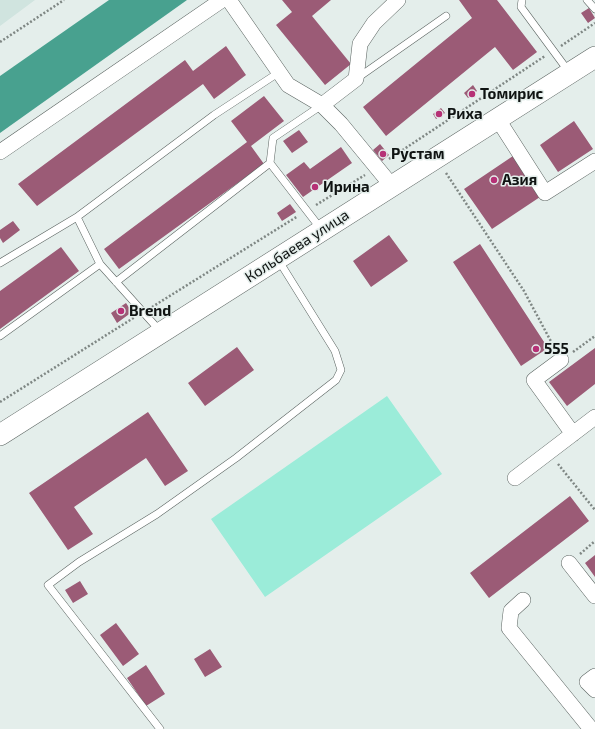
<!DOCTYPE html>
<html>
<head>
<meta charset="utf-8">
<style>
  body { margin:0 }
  canvas { display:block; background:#e4eeeb }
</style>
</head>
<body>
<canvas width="595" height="729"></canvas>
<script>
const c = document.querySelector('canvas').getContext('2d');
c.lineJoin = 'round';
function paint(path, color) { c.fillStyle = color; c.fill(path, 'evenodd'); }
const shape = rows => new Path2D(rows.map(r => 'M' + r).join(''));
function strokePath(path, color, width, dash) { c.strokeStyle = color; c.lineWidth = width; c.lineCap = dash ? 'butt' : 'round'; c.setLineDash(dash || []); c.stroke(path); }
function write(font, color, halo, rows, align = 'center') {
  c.font = font + ' "Exo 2",sans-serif'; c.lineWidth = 3; c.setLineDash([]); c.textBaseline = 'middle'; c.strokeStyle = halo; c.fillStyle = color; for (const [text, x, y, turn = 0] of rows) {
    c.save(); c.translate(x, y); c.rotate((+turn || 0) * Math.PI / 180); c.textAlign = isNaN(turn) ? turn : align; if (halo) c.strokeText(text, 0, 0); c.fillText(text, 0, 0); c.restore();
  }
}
paint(shape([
  [0,0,35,0,0,26]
]), '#d0e4df');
paint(shape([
  [387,396,442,474,265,597,211,519]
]), '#9becd9');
paint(shape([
  [109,0,187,0,0,133,0,76]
]), '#48a18f');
paint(shape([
  [282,0,331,0,312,16,351,64,325,85,276,25,292,12],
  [459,0,497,0,537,52,513,70,495,47,386,136,363,107,472,18],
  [589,8,595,18,588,23,581,13],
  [226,46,246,75,214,99,203,84,37,206,18,184,185,60,193,71],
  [473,85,477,91,468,98,464,93],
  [264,96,284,121,251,146,264,164,119,269,104,249,247,142,231,121],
  [441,108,445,113,436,119,433,114],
  [574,121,593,149,558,172,540,145],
  [299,130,308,142,292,153,283,141],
  [380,144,389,155,382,161,373,150],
  [341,147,352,163,303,197,286,175,304,162,310,169],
  [513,156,540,197,492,229,464,189],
  [290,204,296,212,282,221,277,213],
  [13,221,20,230,3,243,0,238,0,230],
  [389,235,408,261,371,287,353,261],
  [480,244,548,348,521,366,453,262],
  [61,247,79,271,0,329,0,291],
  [126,303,132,312,117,323,111,313],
  [237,347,254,370,205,406,188,383],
  [595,348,595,384,567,406,549,382],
  [148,412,188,471,165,486,146,458,74,507,93,534,68,550,29,493],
  [570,496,589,521,489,598,470,573],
  [595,555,595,577,585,563],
  [80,581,88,594,73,603,65,590],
  [116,623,139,654,123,666,100,635],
  [210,649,222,667,205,677,194,659],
  [146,665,165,694,146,706,127,678]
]), '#9b5b76');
const lane = shape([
  [522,0,521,7,569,72],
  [587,0,595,9],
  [356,79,446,16],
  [321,229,270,163,273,138,322,105],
  [0,263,77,217],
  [116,282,270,163],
  [160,331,100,264,77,217,214,115,278,73],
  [0,336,100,264],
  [160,729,48,585,79,562,157,514,236,458,336,380,341,370,335,351,279,261]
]);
const street = shape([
  [229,0,288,85,322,105,341,124,392,186],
  [322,105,356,79,360,44,374,23,398,0],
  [497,118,545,193,595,161],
  [0,152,222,0],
  [561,360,534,380,573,434],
  [515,478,595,417],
  [569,563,595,596],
  [523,600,511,611,509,628,591,729],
  [595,676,587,682,595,690]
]);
const secondary = shape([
  [0,435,595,57]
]);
strokePath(lane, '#5b6461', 8);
strokePath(street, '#5b6461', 16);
strokePath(secondary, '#5b6461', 22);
strokePath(shape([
  [0,42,64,0],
  [561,46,595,23],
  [389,159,545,56],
  [446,173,524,291,554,347],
  [316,205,365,175],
  [152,307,298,216],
  [573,352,595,336],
  [0,402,135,317],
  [558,464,595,510],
  [580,554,595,541]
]), '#7f8784', 2.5, [2, 2]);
strokePath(lane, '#fff', 7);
strokePath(street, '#fff', 15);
strokePath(secondary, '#fff', 21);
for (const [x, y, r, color] of [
  [472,94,4,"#b63176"],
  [439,114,4,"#b63176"],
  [383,154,4,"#b63176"],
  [494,180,4,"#b63176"],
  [315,187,4,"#b63176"],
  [121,311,4,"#b63176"],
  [536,349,4,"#b63176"]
]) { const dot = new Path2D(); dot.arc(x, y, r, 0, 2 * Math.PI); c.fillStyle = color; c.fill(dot); strokePath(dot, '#e4eeeb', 1.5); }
write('bold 15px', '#0f1312', '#e4eeeb', [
  ["Томирис",480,94],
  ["Риха",447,114],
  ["Рустам",391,154],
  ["Азия",502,180],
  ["Ирина",323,187],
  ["Brend",129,311],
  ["555",544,349]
], 'left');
write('15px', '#0f1312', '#e4eeeb', [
  ["Кольбаева улица",297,246,-33]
]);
</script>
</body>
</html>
